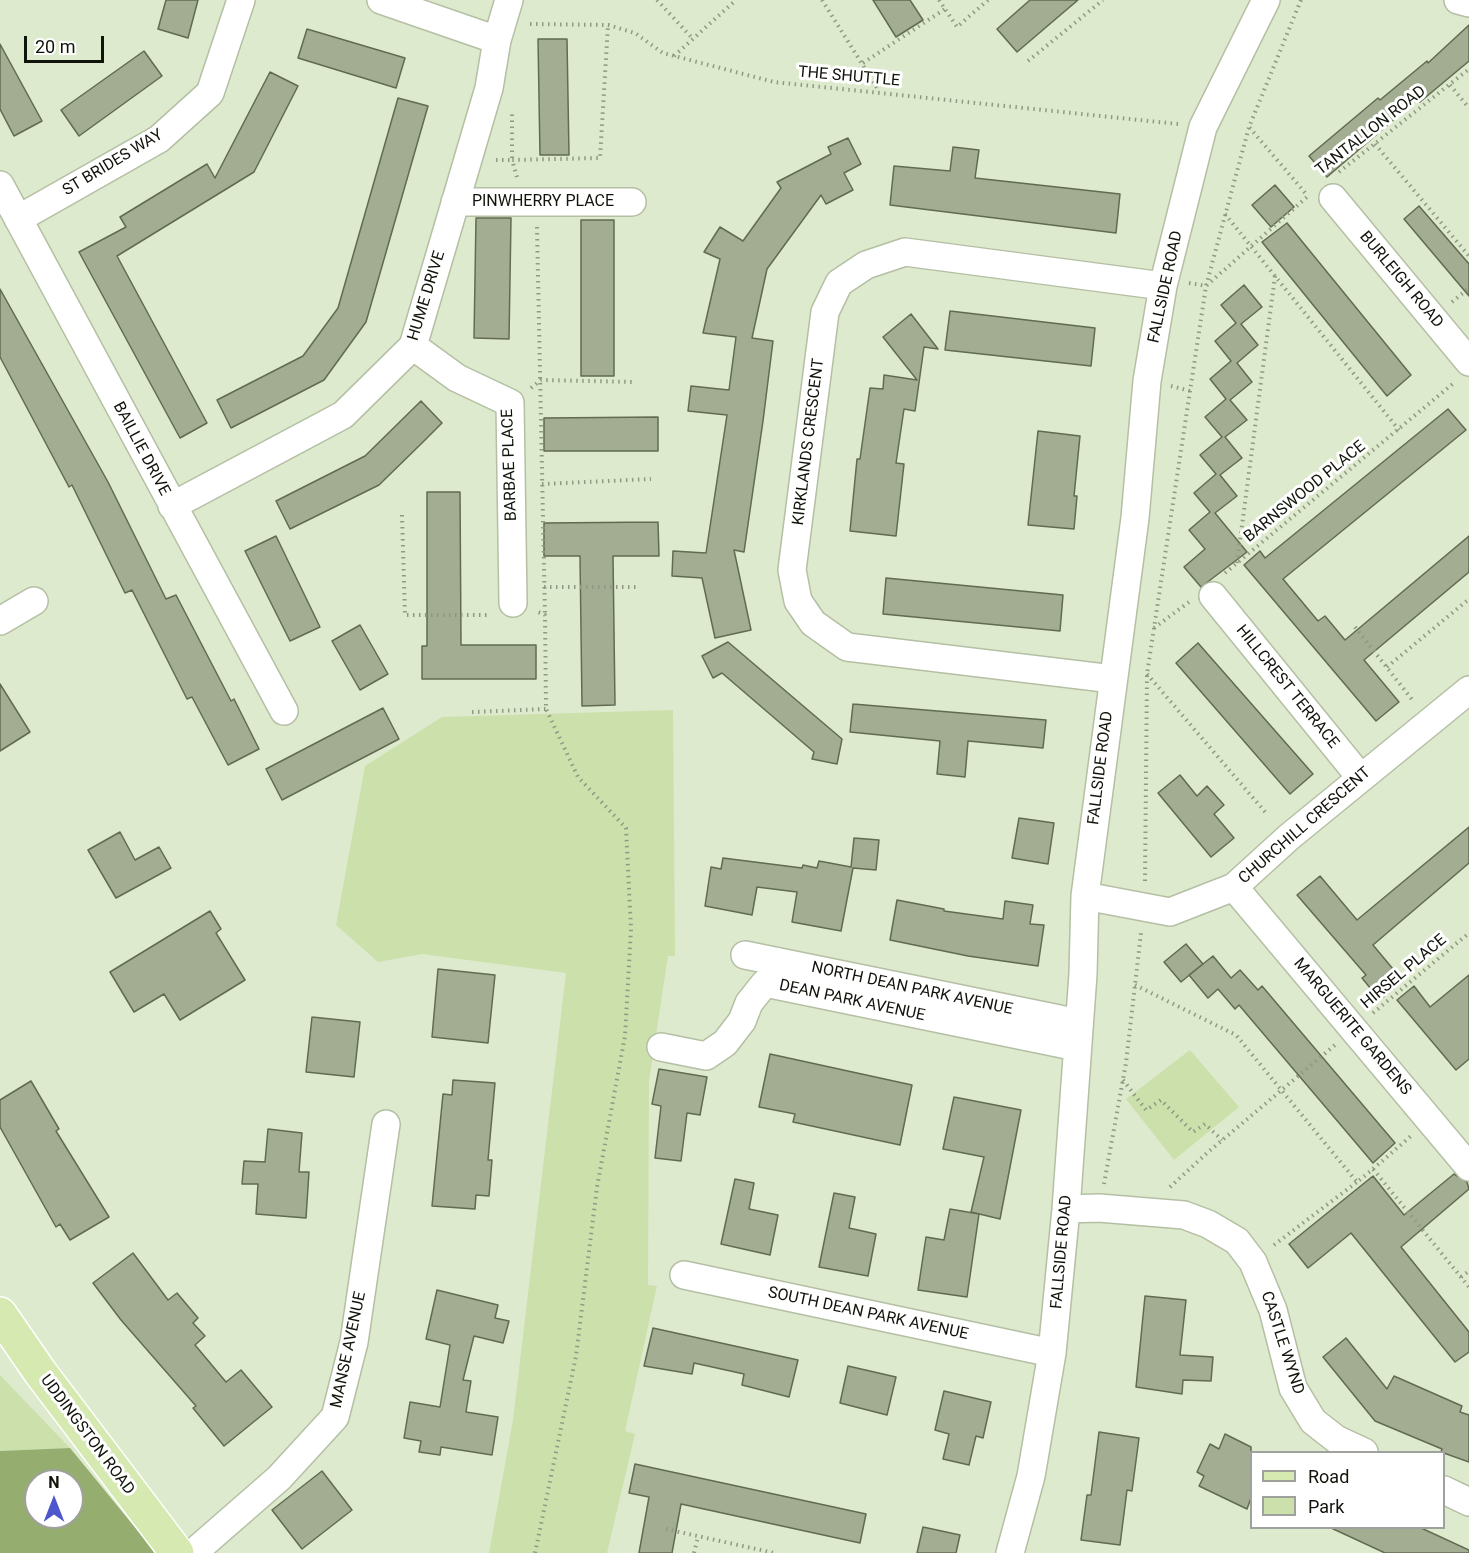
<!DOCTYPE html>
<html>
<head>
<meta charset="utf-8">
<style>
  body { margin:0 }
  #map { position:relative; width:1469px; height:1553px; overflow:hidden; background:#deeacd; font-family:Roboto,sans-serif }
  canvas { display:block }
  .legend { position:absolute; left:1250px; top:1451px; width:195px; height:78px; box-sizing:border-box; background:#fff; border:2px solid #9fa19d; margin:0; padding:8px 10px; list-style:none; font-size:18px; color:#10140a }
  .legend li { display:flex; align-items:center; gap:12px; height:30px }
  .legend b { width:30px; border:2px solid #9fa19d }
  .north { position:absolute; left:24px; top:1469px; width:60px; height:60px; box-sizing:border-box; background:#fff; border:2px solid #9fa19d; border-radius:50%; rotate:0deg; font-size:16px; font-weight:700; line-height:24px; text-align:center; color:#10140a }
  .north::after { content:''; display:block; margin:auto; width:21px; height:27px; background:#4e56cc; clip-path:polygon(50% 0,100% 100%,50% 72%,0 100%) }
  .scale { position:absolute; left:24px; top:36px; width:80px; height:27px; box-sizing:border-box; border:3px solid #10140a; border-top:0; padding-left:8px; font-size:18px; line-height:21px; white-space:nowrap; color:#10140a; -webkit-text-stroke:4px #fff; paint-order:stroke }
</style>
</head>
<body>
<div id="map">
<canvas width="1469" height="1553"></canvas>
<ul class="legend">
<li><b style="height:8px;background:#d5e9b0"></b>Road</li>
<li><b style="height:16px;background:#cce0ac"></b>Park</li>
</ul>
<div class="north">N</div>
<div class="scale">20 m</div>
</div>
<script>
const c = document.querySelector('canvas').getContext('2d');
c.lineJoin = 'round';
function paint(path, color) { c.fillStyle = color; c.fill(path, 'evenodd'); }
const shape = rows => new Path2D(rows.map(r => 'M' + r).join(''));
function strokePath(path, color, width, dash) { c.strokeStyle = color; c.lineWidth = width; c.lineCap = dash ? 'butt' : 'round'; c.setLineDash(dash || []); c.stroke(path); }
function write(font, color, halo, rows, align = 'center') {
  c.font = font + ' Roboto,sans-serif'; c.lineWidth = 6; c.setLineDash([]); c.textBaseline = 'middle'; c.strokeStyle = halo; c.fillStyle = color; for (const [text, x, y, turn = 0] of rows) {
    c.save(); c.translate(x, y); c.rotate((+turn || 0) * Math.PI / 180); c.textAlign = isNaN(turn) ? turn : align; if (halo) c.strokeText(text, 0, 0); c.fillText(text, 0, 0); c.restore();
  }
}
paint(shape([
  [673,710,675,956,668,956,649,1081,648,1285,657,1286,625,1431,635,1434,607,1553,489,1553,513,1420,566,973,422,954,378,962,336,925,365,766,442,717],
  [1190,1050,1239,1107,1174,1160,1126,1099],
  [0,1375,70,1448,0,1451]
]), '#cce0ac');
paint(shape([
  [70,1448,156,1553,0,1553,0,1451],
  [36,1481,72,1481,72,1517,36,1517]
]), '#95ad6e');
const building = shape([
  [166,0,198,0,188,38,158,29,166,0],
  [873,0,910,0,923,20,896,37,873,0],
  [1030,0,1078,0,1017,52,997,29,1030,0],
  [1469,25,1469,61,1420,102,1418,99,1327,177,1309,156,1378,98,1380,100,1427,61,1428,63,1469,25],
  [307,29,405,58,396,88,298,58,307,29],
  [538,39,567,39,569,155,540,155,538,39],
  [0,44,42,121,14,136,0,109,0,44],
  [144,51,162,76,79,136,61,110,144,51],
  [270,72,298,86,254,172,117,256,207,423,180,438,79,252,126,227,120,217,207,164,215,178,270,72],
  [398,98,428,106,366,322,324,380,231,428,217,400,303,356,338,308,398,98],
  [848,138,861,164,844,173,853,190,826,204,821,195,767,269,752,338,773,341,763,421,744,552,734,550,751,630,715,638,702,578,672,576,673,551,706,553,727,415,688,411,691,386,729,390,736,337,703,333,720,259,704,252,720,227,743,241,781,188,777,182,831,154,828,147,848,138],
  [953,147,979,150,975,178,1120,194,1116,233,890,205,894,166,950,171,953,147],
  [1275,185,1294,207,1271,227,1252,205,1275,185],
  [1419,206,1469,264,1469,296,1404,219,1419,206],
  [476,218,511,218,509,339,474,338,476,218],
  [581,220,614,220,614,376,581,376,581,220],
  [1287,223,1411,375,1387,396,1262,242,1287,223],
  [1244,285,1262,307,1241,324,1258,345,1237,363,1252,382,1230,400,1247,420,1225,437,1242,458,1220,475,1237,496,1215,513,1247,552,1201,587,1184,567,1205,549,1189,530,1210,512,1194,493,1216,474,1200,455,1222,437,1205,417,1226,399,1210,379,1231,361,1215,341,1236,323,1221,305,1244,285],
  [0,289,108,482,166,599,176,595,231,701,234,699,259,749,228,765,192,697,187,699,132,590,125,593,72,485,69,487,0,357,0,289],
  [950,311,1095,328,1091,366,945,350,950,311],
  [911,314,938,349,924,347,915,411,904,409,896,463,904,464,896,536,850,531,857,459,860,459,870,388,883,389,884,375,917,380,883,337,911,314],
  [421,401,442,423,422,443,379,485,290,529,276,501,365,456,421,401],
  [1448,409,1466,430,1283,579,1318,621,1325,616,1345,640,1469,536,1469,572,1364,660,1399,702,1376,721,1244,565,1260,551,1265,558,1448,409],
  [658,417,658,451,544,451,544,418,658,417],
  [1038,431,1080,436,1074,496,1077,496,1074,529,1028,525,1038,431],
  [427,492,460,492,461,645,536,645,536,679,422,679,422,646,427,646,427,492],
  [658,522,659,556,613,556,615,705,582,706,580,556,544,556,544,523,658,522],
  [276,536,320,627,290,641,245,551,276,536],
  [886,578,1063,595,1060,631,883,614,886,578],
  [360,625,388,674,360,690,332,641,360,625],
  [728,642,842,739,837,764,812,759,814,752,722,673,713,678,702,656,728,642],
  [1198,643,1313,774,1290,794,1176,663,1198,643],
  [0,684,30,732,0,751,0,684],
  [853,704,1046,720,1043,748,968,741,965,777,937,774,940,741,850,732,853,704],
  [383,708,399,739,282,800,266,769,383,708],
  [1180,775,1197,796,1207,786,1224,805,1214,814,1234,838,1211,857,1158,793,1180,775],
  [1019,818,1054,823,1048,864,1012,858,1019,818],
  [1469,827,1469,863,1373,945,1403,981,1380,1000,1362,978,1366,975,1297,895,1320,876,1357,920,1469,827],
  [120,832,135,860,159,847,171,868,116,898,88,850,120,832],
  [854,838,879,840,876,870,853,868,841,931,792,922,797,892,757,887,752,915,705,906,711,867,721,869,723,858,802,868,803,865,817,868,819,861,851,867,854,838],
  [897,900,944,909,944,911,1003,919,1005,901,1033,905,1030,924,1044,925,1038,966,968,956,890,940,897,900],
  [210,911,221,929,216,933,245,980,180,1020,164,994,134,1012,110,972,210,911],
  [1186,944,1203,964,1181,982,1164,962,1186,944],
  [1213,956,1231,978,1240,970,1258,990,1262,986,1395,1143,1373,1163,1239,1005,1235,1009,1218,989,1208,998,1189,975,1213,956],
  [438,969,495,975,488,1043,432,1037,438,969],
  [1469,975,1469,1059,1456,1070,1397,1000,1414,986,1430,1007,1469,975],
  [312,1017,360,1022,354,1077,306,1072,312,1017],
  [770,1054,912,1085,900,1145,793,1122,795,1114,759,1107,770,1054],
  [659,1069,707,1077,700,1115,687,1113,681,1161,655,1158,661,1106,652,1104,659,1069],
  [453,1080,495,1083,488,1160,492,1160,489,1196,476,1195,475,1209,432,1206,443,1094,452,1095,453,1080],
  [31,1081,59,1129,56,1131,109,1217,70,1240,60,1224,56,1227,0,1127,0,1100,31,1081],
  [954,1097,1021,1110,1000,1219,971,1212,984,1157,943,1149,954,1097],
  [268,1129,302,1133,299,1172,309,1172,306,1218,256,1214,258,1184,242,1184,244,1161,265,1162,268,1129],
  [1454,1174,1467,1182,1469,1189,1401,1247,1469,1332,1469,1352,1455,1362,1351,1233,1308,1268,1289,1244,1373,1176,1404,1215,1454,1174],
  [735,1179,754,1183,749,1209,778,1215,770,1255,721,1244,735,1179],
  [834,1193,855,1197,849,1228,876,1234,868,1276,819,1267,834,1193],
  [950,1209,979,1214,967,1297,918,1290,926,1237,944,1240,950,1209],
  [133,1253,168,1300,177,1293,198,1318,193,1323,205,1336,195,1345,226,1382,241,1370,272,1407,224,1446,193,1408,196,1406,121,1320,93,1283,133,1253],
  [437,1290,498,1305,495,1318,509,1321,503,1343,474,1336,463,1380,471,1381,466,1412,498,1417,492,1455,441,1447,440,1455,419,1452,421,1441,404,1438,410,1402,440,1407,450,1345,426,1339,437,1290],
  [1145,1296,1186,1300,1180,1355,1213,1357,1211,1381,1183,1380,1182,1394,1136,1387,1145,1296],
  [653,1328,798,1360,789,1397,742,1385,744,1374,694,1363,692,1374,644,1366,653,1328],
  [1346,1338,1387,1389,1394,1376,1462,1406,1460,1412,1469,1415,1469,1462,1441,1452,1442,1449,1375,1421,1323,1357,1346,1338],
  [848,1366,896,1377,887,1415,840,1403,848,1366],
  [944,1391,991,1402,983,1438,976,1436,969,1465,943,1459,949,1434,935,1430,944,1391],
  [1099,1432,1139,1438,1132,1491,1127,1490,1120,1545,1081,1540,1087,1495,1091,1495,1099,1432],
  [1225,1434,1251,1447,1251,1498,1247,1509,1199,1486,1204,1476,1197,1472,1210,1444,1219,1449,1225,1434],
  [635,1464,866,1514,860,1543,681,1504,672,1553,639,1553,649,1497,629,1493,635,1464],
  [322,1471,352,1510,302,1549,272,1510,322,1471],
  [923,1527,960,1535,956,1553,917,1553,923,1527],
  [1329,1527,1419,1527,1469,1550,1469,1553,1385,1553,1329,1527]
]);
paint(building, '#a2ad92');
strokePath(building, '#626b52', 1.5);
const minor = shape([
  [381,0,497,40],
  [1458,0,1469,3],
  [0,185,284,711],
  [1333,198,1469,362],
  [455,202,632,202],
  [18,219,159,139,210,93,241,0],
  [413,346,457,378,510,403,513,603],
  [172,506,343,415,413,346,489,88,497,40,509,0],
  [1213,596,1361,778],
  [0,621,34,601],
  [1113,679,847,647,813,623,798,601,792,570,825,312,839,283,866,265,905,252,1163,286],
  [1234,887,1469,1167],
  [1085,896,1170,912,1234,887,1289,837,1469,690],
  [745,955,1079,1023],
  [661,1047,706,1056,725,1043,742,1021,749,1003,765,983,1077,1047],
  [1066,1209,1099,1208,1184,1215,1208,1224,1237,1241,1253,1262,1273,1310,1293,1388,1313,1421,1336,1439,1364,1452],
  [684,1275,1052,1353],
  [1444,1490,1469,1502],
  [193,1553,279,1478,335,1417,354,1342,386,1124],
  [1010,1553,1031,1476,1052,1353,1066,1209,1083,974,1085,896,1135,518,1147,381,1163,286,1203,127,1266,0]
]);
const major = shape([
  [0,1314,40,1372,177,1553]
]);
strokePath(minor, '#b4bfa4', 30);
strokePath(major, '#fff', 36);
strokePath(shape([
  [657,0,693,39],
  [822,0,879,91],
  [939,0,957,27,988,0],
  [1301,0,1249,127,1307,195],
  [530,24,608,25,635,33,663,53,774,82,1178,124],
  [674,56,736,0],
  [1028,61,1103,0],
  [863,63,945,9],
  [1450,85,1469,108],
  [1375,144,1469,256],
  [496,160,512,160,512,111],
  [1339,172,1469,69],
  [517,177,512,160,600,158,608,25],
  [1225,214,1399,430],
  [537,227,545,615],
  [1189,283,1206,286,1307,197],
  [1452,302,1469,288],
  [1171,386,1190,391],
  [531,388,541,380,636,382],
  [542,484,651,479],
  [402,515,405,615,489,615],
  [1237,563,1275,276],
  [1225,573,1455,382],
  [544,587,639,587],
  [1355,627,1414,702],
  [1154,628,1189,602],
  [1387,667,1469,599],
  [1147,674,1266,813],
  [472,712,546,709],
  [1145,881,1147,674,1206,286,1249,127],
  [1135,985,1236,1035,1357,1182,1373,1169,1469,1287],
  [1373,1013,1469,933],
  [1123,1080,1146,1110,1161,1100,1193,1132,1205,1124,1222,1140],
  [1373,1169,1411,1136],
  [1104,1184,1126,1063,1141,933],
  [1170,1187,1207,1153,1335,1045],
  [1274,1245,1357,1182],
  [1461,1277,1469,1271],
  [666,1529,774,1553],
  [535,1553,576,1356,597,1187,625,1036,631,929,626,828,578,777,546,709,545,615,536,611],
  [694,1553,698,1537]
]), '#909983', 4, [1.5, 4.5]);
strokePath(minor, '#fff', 27);
strokePath(major, '#d5e9b0', 33);
write('16px', '#10140a', '#fff', [
  ["THE SHUTTLE",849,77,5],
  ["TANTALLON ROAD",1371,131,-38],
  ["ST BRIDES WAY",113,163,-31],
  ["PINWHERRY PLACE",543,202],
  ["BURLEIGH ROAD",1401,280,50],
  ["FALLSIDE ROAD",1166,287,-78],
  ["HUME DRIVE",427,296,-73],
  ["KIRKLANDS CRESCENT",809,442,-83],
  ["BAILLIE DRIVE",141,449,62],
  ["BARBAE PLACE",510,465,-92],
  ["BARNSWOOD PLACE",1305,492,-39],
  ["HILLCREST TERRACE",1287,687,51],
  ["FALLSIDE ROAD",1101,768,-83],
  ["CHURCHILL CRESCENT",1305,826,-41],
  ["HIRSEL PLACE",1404,972,-40],
  ["NORTH DEAN PARK AVENUE",912,989,12],
  ["DEAN PARK AVENUE",852,1001,12],
  ["MARGUERITE GARDENS",1352,1027,50],
  ["FALLSIDE ROAD",1062,1252,-85],
  ["SOUTH DEAN PARK AVENUE",868,1314,12],
  ["CASTLE WYND",1282,1343,72],
  ["MANSE AVENUE",349,1350,-78],
  ["UDDINGSTON ROAD",87,1435,53]
]);
</script>
</body>
</html>
